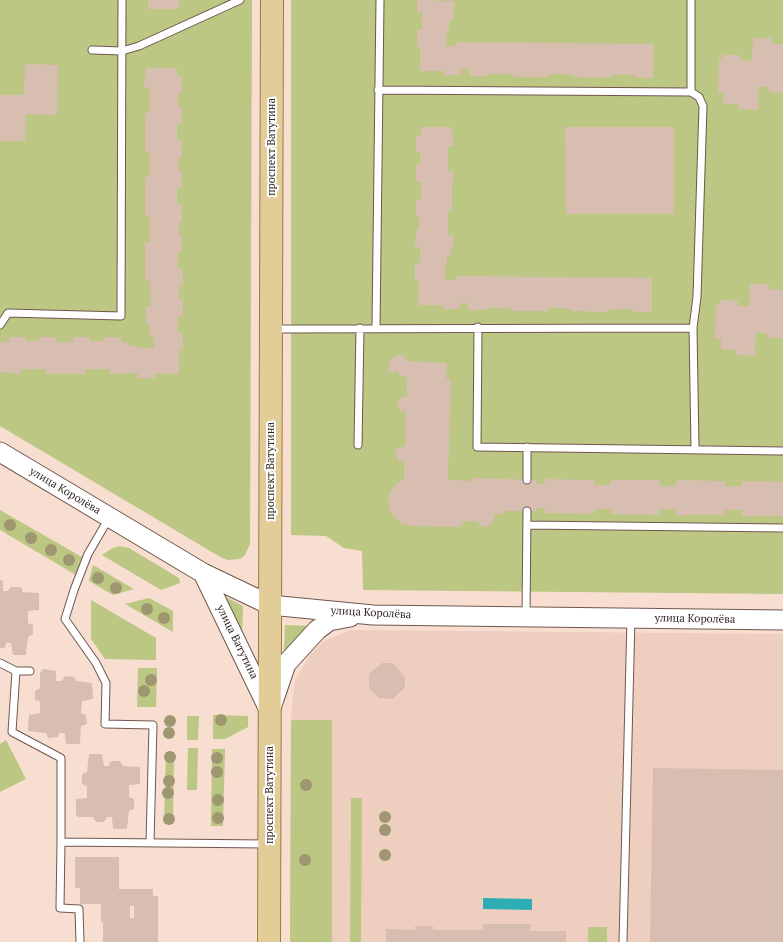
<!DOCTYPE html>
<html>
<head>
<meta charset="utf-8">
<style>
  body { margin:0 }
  canvas { display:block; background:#f8ddd1 }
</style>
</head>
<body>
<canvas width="783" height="942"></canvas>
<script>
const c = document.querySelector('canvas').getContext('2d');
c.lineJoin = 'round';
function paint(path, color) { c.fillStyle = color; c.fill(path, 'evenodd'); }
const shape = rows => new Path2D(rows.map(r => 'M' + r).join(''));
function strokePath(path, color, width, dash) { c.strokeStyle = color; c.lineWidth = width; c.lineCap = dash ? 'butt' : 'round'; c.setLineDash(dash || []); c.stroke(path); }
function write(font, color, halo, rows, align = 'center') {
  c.font = font + ' "PT Serif",serif'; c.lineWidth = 4; c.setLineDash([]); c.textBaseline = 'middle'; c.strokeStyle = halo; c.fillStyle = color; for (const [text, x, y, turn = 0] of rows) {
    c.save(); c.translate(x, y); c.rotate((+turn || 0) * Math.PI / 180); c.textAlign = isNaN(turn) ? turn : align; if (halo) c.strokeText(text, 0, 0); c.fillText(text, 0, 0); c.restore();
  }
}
paint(shape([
  [351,630,783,634,783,942,290,942,291,714,295,681,310,655,324,641]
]), '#eecebf');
paint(shape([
  [0,0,252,0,250,544,245,555,240,559,228,560,222,558,0,426],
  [291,0,783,0,783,594,363,590,362,551,344,548,326,536,291,535],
  [0,510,82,557,76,575,0,530],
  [119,546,129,548,179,578,180,583,161,590,102,555,111,549],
  [93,565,134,589,113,595,89,581],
  [220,594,243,606,242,638],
  [149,598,173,611,173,632,125,604],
  [91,600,156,638,156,660,105,659,91,639],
  [285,625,311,626,284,657],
  [138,668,157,668,156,707,137,707],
  [213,715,248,716,248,727,225,739,213,739],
  [187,716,199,716,198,740,187,740],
  [291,720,332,720,332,942,290,942],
  [6,740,26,779,0,792,0,744],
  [188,748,198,748,197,790,187,790],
  [212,749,225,749,223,826,211,826],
  [166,752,174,752,173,824,164,824],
  [351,798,362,798,361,942,350,942],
  [588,927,607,927,607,942,588,942]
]), '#bbc783');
paint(shape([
  [483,898,532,899,532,910,483,909]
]), '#2caeb4');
paint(shape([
  [148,0,179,0,179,9,148,9],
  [417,0,455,1,453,21,449,21,449,30,447,30,446,46,457,46,457,42,654,44,653,78,635,78,635,75,611,75,611,78,574,77,574,75,562,74,549,74,549,77,513,77,513,74,488,74,488,76,470,76,470,69,461,69,461,75,444,75,444,71,420,71,420,47,417,46,417,30,422,29,422,12,417,13],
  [753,38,772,38,772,44,783,44,783,93,769,92,769,87,759,87,758,110,739,109,739,104,723,104,724,93,718,93,719,59,722,59,722,55,741,55,741,60,752,61],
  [25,64,58,65,57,115,26,114,25,141,0,141,0,95,24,95],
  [146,68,177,68,177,76,182,76,182,93,178,93,178,107,182,107,182,124,177,124,177,141,182,141,182,158,178,158,179,171,182,171,182,188,177,188,177,205,182,205,182,222,179,222,179,235,182,235,182,252,178,252,178,269,183,269,183,286,179,286,179,299,183,299,183,316,178,316,178,333,183,333,183,350,179,350,179,374,155,374,155,378,138,378,138,373,110,374,110,369,85,369,85,374,46,374,46,369,21,369,20,374,0,372,0,342,9,342,9,337,26,337,26,341,39,341,39,337,56,337,56,342,73,342,73,337,90,337,90,341,104,341,104,337,121,337,121,342,129,342,129,346,138,346,138,348,154,348,154,337,150,337,150,325,147,325,146,316,146,306,151,306,150,280,145,281,145,242,150,242,150,216,145,216,145,177,150,177,150,152,145,152,145,113,150,113,150,88,144,88],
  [421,127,452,127,453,146,448,146,448,171,453,171,453,183,452,183,452,210,448,210,448,235,453,235,453,247,451,247,451,255,447,255,447,264,445,264,445,280,456,280,456,276,652,278,652,312,633,312,634,309,609,309,609,312,572,311,572,309,560,308,548,308,548,311,511,311,511,308,487,308,487,310,468,310,468,303,460,303,460,309,443,309,443,305,418,305,419,280,415,281,415,264,420,263,420,247,415,247,416,230,419,230,419,216,416,216,416,199,421,199,421,182,416,182,416,165,420,165,420,152,416,152,416,135,421,135],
  [565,127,674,127,674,214,566,214],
  [750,284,769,284,769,289,783,290,783,338,766,338,767,333,756,333,755,356,736,355,737,350,721,349,721,339,715,338,716,305,719,305,720,300,738,301,738,306,749,306],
  [397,355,404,356,408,361,447,363,446,379,451,379,448,480,471,481,471,478,537,480,537,484,545,484,545,479,594,480,594,485,611,485,611,480,660,480,660,486,676,486,676,480,725,481,725,486,742,486,742,481,783,482,783,516,742,516,742,510,725,510,725,515,676,515,676,510,659,509,659,515,611,514,611,509,594,509,594,514,545,513,545,508,536,508,536,511,504,511,504,514,495,514,493,522,487,527,480,525,476,521,465,521,459,527,412,526,402,524,395,518,390,510,388,501,390,492,396,484,404,479,404,462,399,461,395,454,397,448,405,446,406,412,400,411,397,404,400,398,407,396,407,377,400,376,397,371,388,373,388,370,390,361],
  [0,580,3,581,3,591,8,591,11,587,19,587,22,588,22,592,39,593,39,610,28,611,28,623,33,625,33,634,28,637,26,655,13,655,11,643,6,643,5,648,0,648],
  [382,663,393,663,405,677,405,687,393,699,379,698,369,688,369,674],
  [43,669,56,671,56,681,62,681,65,676,73,677,75,678,76,681,92,683,93,699,82,701,81,713,86,715,87,724,81,726,80,744,66,744,65,733,59,733,58,737,48,738,46,733,28,731,29,715,40,713,40,701,35,700,35,691,40,688,40,673],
  [89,754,102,754,104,766,109,766,110,762,112,761,120,761,123,766,140,767,140,784,129,785,129,797,134,799,134,809,129,811,127,829,113,829,112,817,107,817,104,822,96,822,93,817,78,817,76,815,76,799,87,798,87,786,82,784,82,775,84,773,87,772],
  [653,768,783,770,783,942,650,942],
  [75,857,119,857,119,889,153,889,153,896,158,896,158,942,103,942,103,922,101,922,101,904,80,904,80,888,75,888],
  [130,906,134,906,134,918,130,918],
  [483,924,531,924,530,931,566,931,566,942,386,942,386,929,415,930,415,926,433,926,433,930,483,930]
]), '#d7beb1');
const service = shape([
  [691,0,691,92,699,97,703,106,697,297,693,328,695,449],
  [92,50,122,51,139,46,240,0],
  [378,90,691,92],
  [0,325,8,313,121,316,122,0],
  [478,327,477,447,783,451],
  [376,328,380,0],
  [274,329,693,328],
  [358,445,360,328],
  [527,480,527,447],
  [109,518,88,554,74,590,65,619,96,663,106,683,105,724,153,725,150,843],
  [527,525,783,528],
  [526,617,527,511],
  [0,663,16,671,12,732,61,758,61,842,267,844],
  [16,671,30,671],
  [61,842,60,908,79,909,80,942],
  [623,942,631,618]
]);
const tertiary = shape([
  [0,452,203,573,270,605,373,615,783,620],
  [203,573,270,712],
  [272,705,286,664,317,630,329,621,350,617]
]);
const primary = shape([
  [269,942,272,0]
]);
strokePath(service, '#6e584e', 9);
strokePath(tertiary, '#6e584e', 21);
strokePath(primary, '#987d43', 24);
strokePath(service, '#fff', 7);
strokePath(tertiary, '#fff', 19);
strokePath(primary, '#e2cd98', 22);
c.fillStyle = '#9e9771';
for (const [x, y] of [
  [10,525],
  [31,538],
  [51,550],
  [69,560],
  [98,578],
  [116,588],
  [147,609],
  [164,618],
  [151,680],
  [144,691],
  [221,720],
  [170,721],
  [169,733],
  [170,757],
  [217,758],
  [217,772],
  [169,781],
  [306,785],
  [168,793],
  [218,800],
  [385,817],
  [218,818],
  [169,819],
  [385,830],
  [385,855],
  [305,860]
]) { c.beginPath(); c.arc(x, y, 6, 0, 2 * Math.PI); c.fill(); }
write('11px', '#312723', '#fff', [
  ["проспект Ватутина",272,147,-90],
  ["проспект Ватутина",271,471,-90],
  ["улица Королёва",65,491,31],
  ["улица Королёва",371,613,3],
  ["улица Королёва",695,619,1],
  ["улица Ватутина",237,642,64],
  ["проспект Ватутина",270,795,-90]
]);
</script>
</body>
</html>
